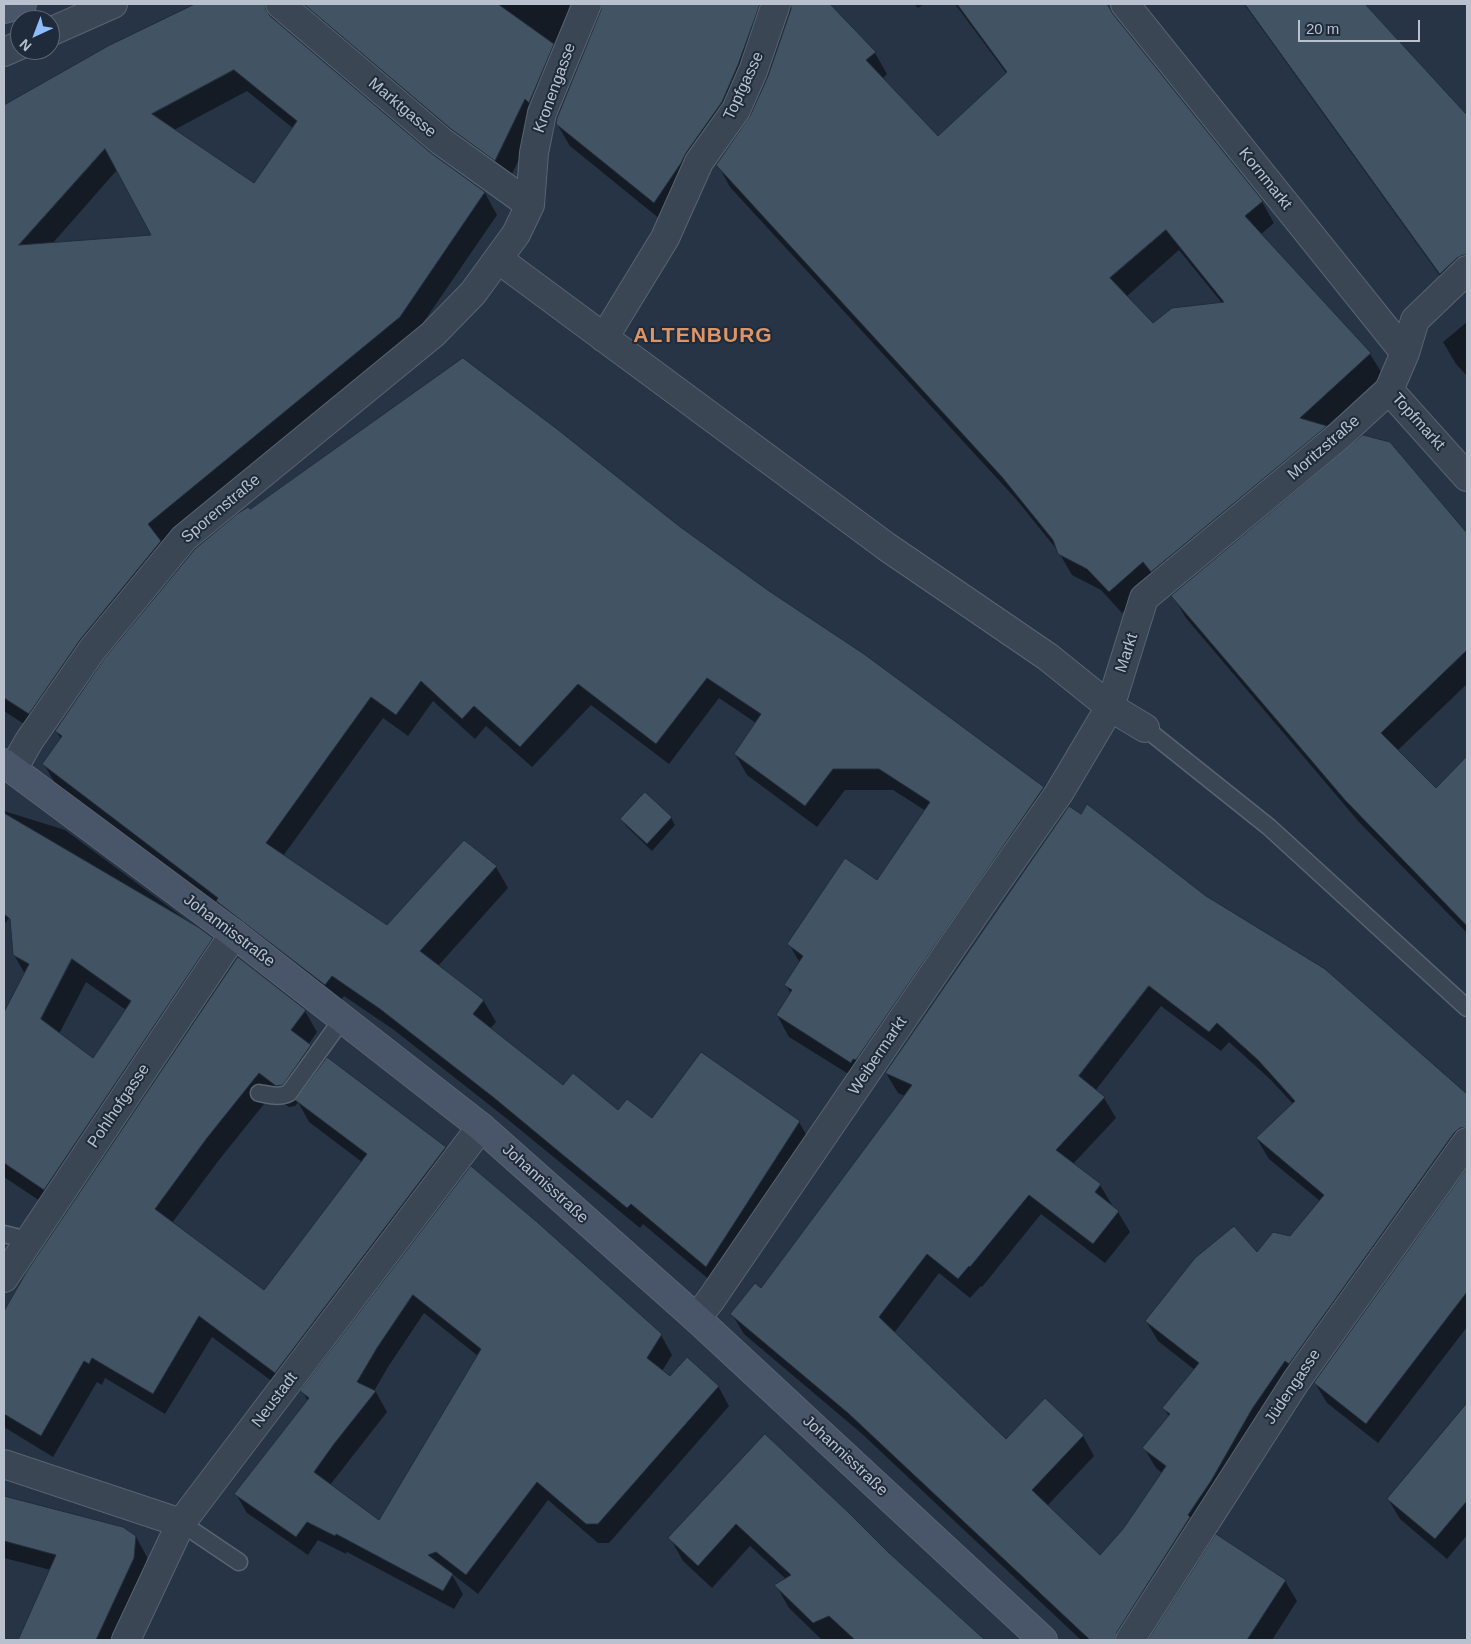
<!DOCTYPE html>
<html>
<head>
<meta charset="utf-8">
<style>
	body { margin:0 }
	#map { position:relative; width:1471px; height:1644px; overflow:hidden; background:#263445; font-family:Arial,sans-serif }
	canvas { display:block }
	.frame { position:absolute; inset:0; border:5px solid #b9c1ce; pointer-events:none }
	.north { position:absolute; left:10px; top:10px; width:50px; height:50px; box-sizing:border-box; background:#1f2b3a; border:1px solid #5d6775; border-radius:50%; rotate:223deg; font-size:14px; font-weight:700; line-height:20px; text-align:center; color:#b9c1ce }
	.north::after { content:''; display:block; margin:auto; width:18px; height:22px; background:#8ebdfd; clip-path:polygon(50% 0,100% 100%,50% 72%,0 100%) }
	.scale { position:absolute; left:1298px; top:20px; width:122px; height:22px; box-sizing:border-box; border:2px solid #b9c1ce; border-top:0; padding-left:6px; font-size:15px; line-height:18px; white-space:nowrap; color:#b9c1ce; -webkit-text-stroke:4px #1f2b3a; paint-order:stroke }
</style>
</head>
<body>
<div id="map">
<canvas width="1471" height="1644"></canvas>
<div class="frame"></div>
<div class="north">N</div>
<div class="scale">20 m</div>
</div>
<script>
const context = document.querySelector('canvas').getContext('2d');
context.lineJoin = 'round';
function fill(path, color) { context.fillStyle = color; context.fill(path, 'evenodd'); }
function stroke(path, color, width, dash) { context.strokeStyle = color; context.lineWidth = width; context.lineCap = dash ? 'butt' : 'round'; context.setLineDash(dash || []); context.stroke(path); }
function write(font, color, halo, rows, align = 'center') {
  context.font = font + ' Arial,sans-serif'; context.lineWidth = 4; context.setLineDash([]); context.textBaseline = 'middle'; context.strokeStyle = halo; context.fillStyle = color; for (const [text, x, y, turn = 0] of rows) {
    context.save(); context.translate(x, y); context.rotate((+turn || 0) * Math.PI / 180); context.textAlign = isNaN(turn) ? turn : align; if (halo) context.strokeText(text, 0, 0); context.fillText(text, 0, 0); context.restore();
  }
}
fill(new Path2D(`
	M197 4H398L407 11 414 4H828L875 53 887 74 882 79 938 138 1007 74 955 4H1105L1115 18 1262 202 1274 223 1260 235 1370 354 1383 375 1326 427 1338 448 1156 583 1122 613 1101 590 1072 575 1058 551 1016 499 730 187 718 165 750 120 768 78 792 11 786 10 666 224 570 146 557 124 602 11 597 10 538 120 508 182 281 15 277 23 430 154 485 193 497 215 412 339 162 545 41 735 4 711V586L16 592 25 577 4 561V106L109 47ZM247 91 294 129 254 184 174 130ZM117 170 153 236 52 244ZM1179 250 1222 303 1153 325 1126 297Z
	M914 4H924L918 8Z
	M1244 4H1366L1364 5 1467 116V286L1456 298Z
	M1467 322V376L1456 364 1443 342Z
	M1389 443 1467 534V684L1397 751 1436 790 1467 758V933L1359 822 1186 618 1173 596Z
	M249 511 679 527 1043 788 1055 809 863 1083 789 1037 777 1015 791 994 786 985 800 963 789 944 878 882 926 811 893 790H845L817 827 747 775 735 754 756 723 719 698 669 764 591 705 532 767 486 726 475 739 433 701 408 736 383 718 283 856 387 927 496 867 508 888 438 966 483 1000 496 1022 490 1029 563 1087 618 1112 652 1120 799 1122 811 1143 718 1287 643 1224 640 1228 506 1118 394 1030 344 996 337 1005 56 785 44 764 61 739 56 731Z
	M4 811 65 830 212 939 226 962 58 1213 4 1177V1015L25 974 14 955 11 915 4 925ZM86 982 126 1010 93 1060 59 1034Z
	M671 818 675 825 652 851 626 826 622 819Z
	M1206 897 1324 970 1467 1095V1152L1136 1640H1081L861 1433 744 1334 732 1314 762 1289 905 1096 898 1093 886 1073ZM1161 1006 1221 1051 1229 1042 1271 1080 1293 1104 1257 1139 1269 1159 1320 1201 1290 1237 1258 1254 1146 1321 1158 1341 1195 1370 1164 1408 1169 1417 1144 1448 1156 1468 1163 1474 1124 1529 1101 1557 1047 1506 1094 1456 1083 1436 1006 1441 894 1333 939 1273 970 1298 981 1286 982 1287 1041 1214 1105 1263 1130 1232 1118 1212 1111 1206 1112 1205 1100 1185 1073 1164 1116 1118 1104 1098 1095 1091Z
	M305 1011 317 1032 308 1045 322 1067 445 1148 458 1169 288 1393 212 1337 165 1414 105 1378 102 1385 97 1382 53 1457 4 1427V1313L28 1272ZM272 1094 289 1107 295 1106 298 1102 309 1122 362 1162 264 1292 172 1223 219 1160Z
	M471 1168 661 1335 672 1355 662 1371 670 1377 718 1386 729 1406 609 1543H598L548 1500 478 1594 451 1573 463 1594 454 1609 347 1552 346 1554 318 1540 308 1555 247 1513 236 1494 308 1401 302 1391ZM424 1313 478 1356 379 1521 330 1485 387 1412 376 1392 374 1391 388 1367Z
	M1467 1171V1327L1378 1443 1327 1403 1315 1383Z
	M1467 1404V1535L1447 1559 1400 1519 1388 1499Z
	M765 1436 913 1580 982 1640H822L789 1608 776 1585 786 1579 750 1546 712 1588 683 1561 670 1538Z
	M4 1497 123 1528 136 1537 147 1557 144 1578 116 1640H20L51 1570 4 1558Z
	M1217 1536 1285 1581 1297 1601 1272 1640H1150Z`), '#0007');
const building = new Path2D(`
	M195 4H265L266 10 270 16 431 153 485 192 400 317 148 524 161 541 80 640 29 714 4 698V105L108 46ZM234 70 297 121 254 183 152 114ZM105 149 151 235 19 245Z
	M304 4H498L554 44 529 103 525 99 495 161 451 129Z
	M602 4H760L738 65 722 102 686 153 681 163 654 203 556 124 557 118 601 10Z
	M791 4H830L876 52 866 60 938 136 1007 72 957 4H1107L1113 14 1263 201 1245 216 1371 353 1300 418 1327 426 1151 572 1143 562 1109 592 1087 569 1058 554 1053 540 1002 477 716 165 750 116 768 76 791 9ZM1166 230 1224 302 1172 308 1153 323 1110 278Z
	M1245 4H1365L1467 115V255H1463L1457 258 1440 274Z
	M463 358 557 429 679 526 769 591 864 654 1044 787 856 1060 853 1059 851 1063 776 1015 792 990 784 985 803 956 787 944 845 858 877 880 930 802 879 769H833L805 806 734 754 761 714 707 678 656 744 578 684 520 747 474 706 462 719 421 681 396 715 371 697 266 843 387 925 464 840 497 866 420 951 484 1000 473 1014 563 1085 573 1073 618 1110 627 1099 652 1118 701 1052 800 1121 706 1267 631 1204 627 1208 493 1097 380 1009 332 976 325 985 216 901 218 898 42 764 62 736 55 731 104 659 195 549 237 514 248 507 250 509Z
	M1363 435 1390 442 1467 533V650L1381 733 1436 788 1467 756V926L1345 800 1171 596Z
	M645 792 672 817 647 844 620 819Z
	M1087 804 1206 896 1325 969 1467 1094V1127L1460 1128 1454 1133 1289 1364 1285 1361 1252 1409 1211 1481 1188 1515 1190 1517 1117 1632 1115 1640H1090L848 1413 730 1314 755 1283 761 1288 912 1085 885 1073 1069 806 1081 814ZM1149 986 1209 1032 1217 1023 1258 1060 1295 1101 1256 1138 1324 1195 1290 1236 1273 1232 1257 1252 1234 1226 1195 1258 1145 1321 1199 1363 1162 1408 1170 1414 1142 1448 1166 1466 1123 1529 1100 1555 1032 1490 1084 1435 1045 1398 1006 1439 879 1317 927 1254 958 1279 969 1266 970 1267 1029 1195 1093 1244 1119 1211 1095 1192 1101 1184 1056 1150 1105 1097 1079 1076Z
	M4 813 198 927 213 938 44 1190 4 1163V1012L29 964 13 955 10 919 4 914ZM72 959 131 1001 93 1058 41 1019Z
	M238 957 306 1010 291 1030 311 1045 283 1085 276 1086 259 1073 207 1138 155 1209 264 1290 367 1154 295 1100 327 1057 446 1147 275 1373 199 1316 153 1394 92 1358 89 1364 84 1361 41 1436 4 1414V1311L27 1271Z
	M471 1166 537 1222 662 1334 647 1358 670 1376 687 1357 719 1386 598 1524H586L537 1482 466 1575 436 1552 428 1555 453 1574 443 1591 336 1534 335 1536 307 1522 296 1537 234 1494 309 1398 300 1391ZM413 1295 481 1349 379 1520 314 1472 334 1444 376 1391 357 1382 377 1348Z
	M1467 1168V1292L1366 1424 1314 1383Z
	M1467 1403V1501L1435 1539 1387 1499Z
	M765 1434 848 1512 888 1552 985 1640H855L829 1616 813 1623 774 1585 791 1575 736 1524 698 1566 668 1538Z
	M4 1496 123 1527 136 1536 134 1558 96 1640H18L56 1555 4 1541Z
	M1216 1534 1286 1580 1247 1640H1148Z`);
fill(building, '#425364');
stroke(building, '#212d3c', 1);
const lane = new Path2D(`
	M1145 728 1269 827 1467 1008
	M259 1093C270 1095 279 1098 289 1093L343 1018
	M4 1234 16 1237 25 1245
	M181 1523 239 1562`);
const street = new Path2D(`
	M280 4 441 141 530 205
	M1125 4 1405 353
	M50 32 113 4
	M4 52 20 45
	M498 259 887 547 1048 657 1110 707 1145 728
	M604 338 665 238 699 162 736 110 753 71 776 4
	M1389 390 1467 477
	M13 769 29 741 92 650 184 538 433 334 473 293 516 234 530 205 534 153 542 113 587 4
	M4 1278 234 934
	M696 1318 710 1301 982 903 1059 793 1110 707 1144 598 1340 435 1389 390 1405 353 1415 320 1467 270
	M4 1464 181 1523
	M126 1640 181 1523 481 1127
	M1130 1640 1296 1381 1467 1142`);
const secondary = new Path2D(`
	M4 9 22 4
	M4 763 234 934 481 1127 696 1318 1043 1640`);
stroke(lane, '#596472', 19);
stroke(street, '#596472', 30);
stroke(secondary, '#596472', 30);
stroke(lane, '#3b4654', 16);
stroke(street, '#3b4654', 28);
stroke(secondary, '#495568', 28);
write('16px', '#b9c1ce', '#1f2b3a', [
	["Topfgasse",744,86,-65],
	["Kronengasse",555,88,-70],
	["Marktgasse",402,108,40],
	["Kornmarkt",1265,179,51],
	["Topfmarkt",1418,422,48],
	["Moritzstraße",1324,448,-41],
	["Sporenstraße",221,509,-40],
	["Markt",1127,653,-72],
	["Johannisstraße",229,931,37],
	["Weibermarkt",878,1056,-56],
	["Pohlhofgasse",119,1106,-56],
	["Johannisstraße",545,1184,42],
	["Jüdengasse",1293,1387,-56],
	["Neustadt",275,1400,-53],
	["Johannisstraße",845,1456,43]
]);
context.letterSpacing = '1px';
write('bold 21px', '#dc9566', '#1f2b3a', [
	["ALTENBURG",703,336]
]);
context.letterSpacing = '0px';
</script>
</body>
</html>
